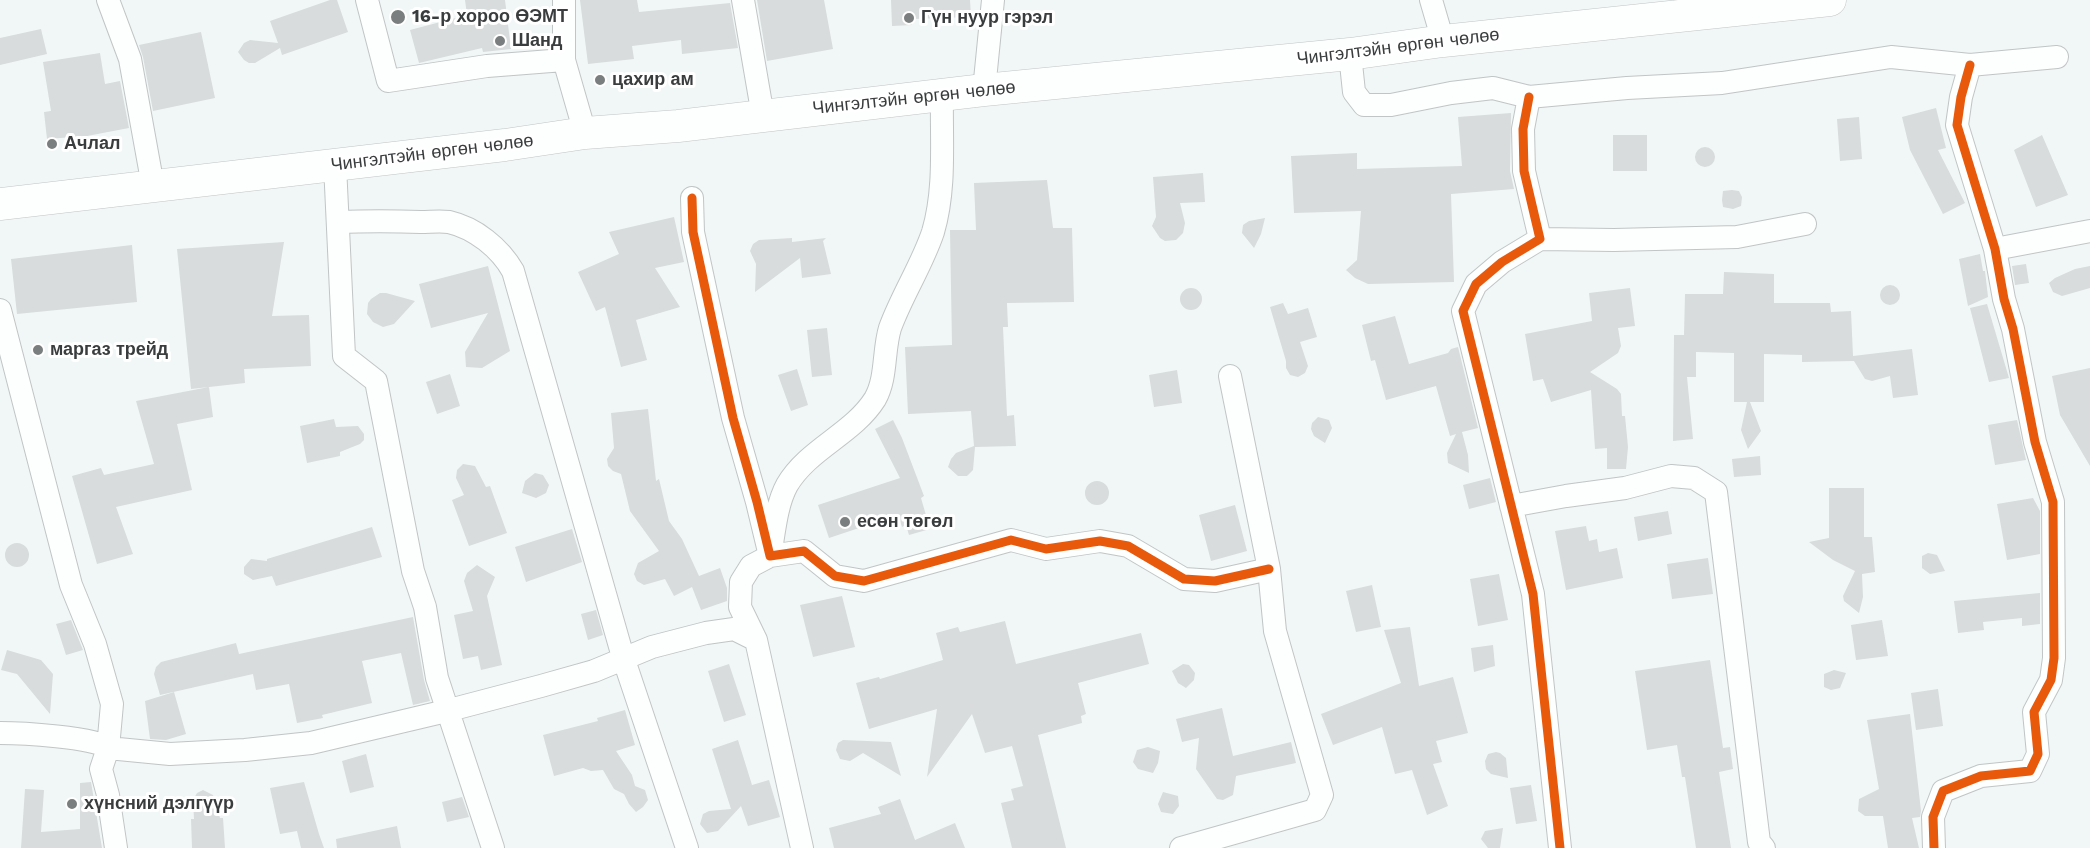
<!DOCTYPE html>
<html>
<head>
<meta charset="utf-8">
<style>
	body { margin:0 }
	canvas { display:block; background:#f1f6f6 }
</style>
</head>
<body>
<canvas width="2090" height="848"></canvas>
<script>
const context = document.querySelector('canvas').getContext('2d');
context.lineJoin = 'round';
function fill(path, color) { context.fillStyle = color; context.fill(path, 'evenodd'); }
function stroke(path, color, width, dash) { context.strokeStyle = color; context.lineWidth = width; context.lineCap = dash ? 'butt' : 'round'; context.setLineDash(dash || []); context.stroke(path); }
function write(font, color, halo, rows, align = 'center') {
  context.font = font + ' "Work Sans",sans-serif'; context.lineWidth = 6; context.setLineDash([]); context.textBaseline = 'middle'; context.strokeStyle = halo; context.fillStyle = color; for (const [text, x, y, turn = 0] of rows) {
    context.save(); context.translate(x, y); context.rotate((+turn || 0) * Math.PI / 180); context.textAlign = isNaN(turn) ? turn : align; if (halo) context.strokeText(text, 0, 0); context.fillText(text, 0, 0); context.restore();
  }
}
fill(new Path2D(`
	M330 0H337L348 32 282 55 280 48 255 63H249L244 60 238 52 244 43 250 40 278 43 270 21Z
	M465 0H505L511 49 483 52 482 48 419 63 410 30 467 15Z
	M580 0H637L639 12 730 3 738 48 682 54 681 40 632 46 634 59 588 64Z
	M757 0H824L833 49 767 61Z
	M891 0H970L971 17 912 19V25L892 26Z
	M41 29 47 54 0 65V38Z
	M201 32 215 98 153 111 143 57 139 45Z
	M100 53 105 84 120 81 129 128 87 136 47 139 44 112 51 111 43 62Z
	M1936 108 1946 148 1938 150 1965 203 1943 214 1910 150 1902 117Z
	M1511 113 1510 171 1514 189 1451 194 1454 282 1368 284 1355 278 1346 270 1357 260 1361 211 1294 213 1291 156 1357 153V169L1462 166 1458 117Z
	M1859 117 1862 159 1840 161 1837 119Z
	M1613 135H1647V171H1613Z
	M2042 135 2068 195 2036 207 2014 150Z
	M1695 157a10 10 0 1 1 20 0a10 10 0 1 1-20 0Z
	M1203 173 1205 202 1180 203 1185 223 1183 233 1176 240 1165 241 1160 238 1152 226 1156 217 1153 177Z
	M1047 180 1053 228H1072L1074 302 1007 303 1008 327H1003L1007 416 1014 415 1016 446 975 447 973 470 967 476H958L948 467 951 459 956 453 974 446 971 411 908 414 905 347 952 345 950 230H976L974 183Z
	M1732 190 1739 191 1742 197 1741 206 1733 209 1723 207 1722 200 1723 191Z
	M674 217 684 262 655 268 680 307 636 320 647 360 621 367 605 307 596 311 578 272 619 254 609 232Z
	M1265 218 1261 234 1254 248 1242 233 1243 225 1249 221Z
	M792 238V242L826 238 823 241 831 274 802 278 800 258 755 292 756 264 750 251 753 244 759 240Z
	M284 242 272 316 309 315 311 366 244 369 245 383 191 389 177 249Z
	M132 245 137 302 17 314 11 259Z
	M1980 254 1983 271H1985L1988 297 1968 306 1959 259Z
	M2026 264 2029 283 2015 285 2012 266Z
	M488 266 510 351 482 368 466 367 465 352 488 313 431 328 419 284Z
	M2090 266V288L2062 296 2053 292 2049 283 2055 278 2075 269Z
	M1724 272 1774 274V303H1830L1831 312 1851 311 1853 356 1912 349 1918 395 1893 398 1890 376 1872 381 1865 379 1854 361 1802 362V355L1764 354V402H1750L1761 431 1748 449 1741 430 1747 402H1734V353L1696 352V377H1687L1693 439 1673 441 1674 335H1684L1685 294H1723Z
	M1880 295a10 10 0 1 1 20 0a10 10 0 1 1-20 0Z
	M1630 288 1635 326 1618 328 1621 346 1618 353 1590 372 1617 389 1621 394 1622 416H1625L1628 447 1626 469H1607V448L1595 449 1591 390 1551 402 1543 379 1533 381 1525 334 1592 321 1589 293Z
	M1180 299a11 11 0 1 1 22 0a11 11 0 1 1-22 0Z
	M380 293H386L415 301 394 324 383 327 373 322 367 314 368 303 371 299Z
	M1283 303 1288 314 1308 308 1317 337 1300 342 1308 366 1305 373 1298 377 1290 375 1286 368V361L1270 307Z
	M1987 304 2009 378 1989 382 1970 308Z
	M1395 316 1409 364 1448 353 1451 349 1458 347 1478 428 1462 432 1468 455 1469 473 1448 463 1447 453 1456 434 1450 436 1436 386 1386 400 1375 360 1371 361 1362 325Z
	M827 328 832 375 812 377 807 330Z
	M2090 368V466L2060 415 2052 376Z
	M797 369 808 405 791 411 778 375Z
	M1177 370 1182 403 1154 407 1149 375Z
	M450 374 460 406 437 414 426 382Z
	M209 387 213 417 177 424 192 490 116 507 133 554 97 564 72 476 101 468 104 475 154 464 136 401Z
	M648 409 656 481 659 479 669 521 682 539 699 576 720 568 727 588V601L701 610 692 587 674 596 665 579 644 585 637 581 634 574 638 563 659 551 630 511 621 474 613 471 608 466 607 459 614 448 611 413Z
	M1318 417 1329 420 1332 428 1325 443 1314 436 1311 429 1312 423Z
	M334 419 336 427 358 426 364 434V440L360 444 340 452V456L307 463 300 426Z
	M893 420 902 438 924 496 921 498 930 529 909 535 906 525 902 527 898 515 829 538 818 505 900 478 875 429Z
	M2017 420 2026 460 1995 465 1988 425Z
	M1760 456 1761 475 1734 477 1732 459Z
	M463 464 475 466 486 487 490 486 507 533 469 546 452 500 464 495 456 478 457 470Z
	M535 473 543 475 549 485 546 493 536 498 522 493 525 481Z
	M1490 478 1496 502 1469 509 1463 485Z
	M1085 493a12 12 0 1 1 24 0a12 12 0 1 1-24 0Z
	M1829 488H1864V537H1872L1875 572 1862 574 1863 597 1859 613 1844 601 1843 596 1855 571 1833 560 1809 542 1829 538Z
	M2033 498 2040 511V554L2007 560 1997 504Z
	M1235 505 1247 551 1211 561 1199 515Z
	M1668 511 1672 534 1638 541 1634 517Z
	M1586 526 1589 541 1597 539 1599 552 1617 548 1623 578 1566 590 1555 531Z
	M372 527 382 557 276 586 272 576 253 580 244 574V567L251 559 267 561V559Z
	M572 529 582 562 526 582 515 547Z
	M5 555a12 12 0 1 1 24 0a12 12 0 1 1-24 0Z
	M1928 553 1937 555 1945 571 1930 574 1922 568V556Z
	M1708 558 1713 594 1672 599 1667 564Z
	M477 565 495 577 487 596 502 665 481 670 478 656 463 659 454 615 473 611 464 581 467 573Z
	M1499 574 1508 620 1478 626 1470 579Z
	M1372 585 1381 627 1356 632 1346 591Z
	M2040 593V624L2022 626V618L1983 622 1984 630 1958 633 1954 601Z
	M842 596 855 647 813 657 800 605Z
	M596 610 603 635 588 640 581 614Z
	M413 617 424 680 430 701 413 705 401 653 362 661 372 703 322 715 323 718 297 723 289 684 256 690 253 674 160 695 154 674 156 667 161 662 236 643 239 654Z
	M71 620 83 650 66 655 56 624Z
	M1882 620 1888 656 1856 660 1851 625Z
	M1005 621 1016 664 1141 633 1149 664 1078 683 1086 714 1081 716 1082 723 1038 735 1066 848H1012L1001 803 1014 800 1011 789 1023 786 1012 746 985 753 972 714 927 777 937 709 869 729 856 683 879 677 880 679 943 660 936 633 958 627 960 632Z
	M1410 627 1419 686 1453 677 1468 733 1436 741 1442 762 1433 764 1448 806 1427 815 1412 770 1395 774 1382 727 1333 745 1321 714 1401 683 1384 630Z
	M1493 645 1495 666 1474 672 1471 648Z
	M7 650 41 660 53 674 50 714 17 674 1 670Z
	M1710 660 1723 748 1730 747 1733 769 1719 772 1731 848H1696L1685 777H1682L1677 745 1647 750 1635 671Z
	M729 664 746 715 724 722 708 671Z
	M1183 664 1189 665 1195 673 1194 680 1186 688 1178 683 1172 671Z
	M1834 670 1846 673 1840 688 1831 690 1824 687V674Z
	M1938 689 1943 726 1916 730 1911 693Z
	M174 692 186 734 166 740 150 739 145 701Z
	M1222 708 1233 756 1291 742 1296 763 1236 776 1233 795 1223 800 1217 799 1196 769 1199 738 1182 742 1176 719Z
	M625 710 635 745 616 751 632 775 635 786 645 790 648 800 643 807 636 812 629 804 624 794 614 789 603 770 591 771 583 768 554 776 543 735 598 721 597 718Z
	M1910 714 1921 811 1920 817 1912 818 1919 848H1888L1883 816H1865L1858 811 1859 799 1879 789 1867 720Z
	M738 740 752 785 769 780 780 817 748 826 741 806 718 831 707 833 700 824 703 814 709 811 731 809 712 749Z
	M843 740 891 742 901 776 863 753 850 761 840 759 836 750 838 743Z
	M1148 747 1160 751 1158 763 1153 773 1138 769 1133 762 1137 750Z
	M1496 752 1500 753 1506 758 1508 778 1491 774 1486 769 1485 761 1488 754Z
	M366 754 374 787 350 793 342 761Z
	M91 782 102 848H21L25 789 44 790 41 832 80 829V783Z
	M304 782 319 834 324 848H301L297 831 280 834 270 788Z
	M1531 785 1537 821 1516 824 1510 788Z
	M203 790 213 795 220 818H223L225 848H192L191 819H194L193 800 197 793Z
	M1163 792 1178 796 1179 806 1173 814 1161 812 1158 804Z
	M462 797 469 817 447 822 442 802Z
	M900 799 915 840 955 823 965 848H834L829 828 881 814 878 807Z
	M397 826 401 848H337L336 839Z
	M1503 828 1500 848H1488L1481 839 1485 831Z`), '#d8dcdc');
const minor = new Path2D(`
	M108 0 130 59 153 186
	M367 0 388 81 487 66 564 60 585 133
	M743 0 763 116
	M1431 0 1443 41
	M1350 54 1354 92 1364 105H1391L1451 93 1493 88 1529 97 1627 88 1722 83 1891 57 1970 65 2057 57
	M564 60V0
	M984 90 993 0
	M1529 97 1523 129 1524 171 1540 239 1502 262 1476 284 1463 311 1533 594 1560 848
	M335 165 344 356 376 381 413 571 425 607 437 678 493 848
	M692 198 693 232 733 418 757 502 770 556 804 551 835 576 864 581 1011 540 1046 549 1100 541 1128 546 1184 579 1215 581 1269 569
	M338 222C366 221 393 221 421 222 430 222 440 221 449 222 475 228 500 248 513 271L623 657 687 848
	M1540 239 1614 240 1737 237 1805 224
	M1995 249 2090 231
	M0 310 71 585 95 644 112 704 108 748 101 769 108 795 116 848
	M1511 506 1566 496 1625 488 1671 476 1694 478 1716 492 1759 842 1764 848
	M0 733C19 733 96 737 108 748L170 754 245 750 311 743 442 712 541 686 594 671 652 647 706 633 734 629 756 640
	M802 848 756 640 740 607 741 582 751 566 770 556C774 534 776 505 787 485 808 449 853 434 875 399 887 378 883 351 890 328 902 295 922 265 933 232 946 188 941 140 942 95
	M1181 848 1315 810 1322 795 1275 631 1269 569 1230 376
	M1934 848 1933 817 1943 791 1981 776 2030 771 2038 754 2034 712 2051 680 2054 658 2053 502 2035 442 2013 329 2004 299 1995 249 1957 125 1961 97 1970 65`);
const secondary = new Path2D(`
	M0 204 505 145 585 133 678 126 984 90 1350 54 1443 41 1830 0`);
stroke(minor, '#c1c5c5', 24);
stroke(secondary, '#c1c5c5', 33);
stroke(minor, '#fdfefe', 22);
stroke(secondary, '#fdfefe', 32);
stroke(new Path2D(`
	M1529 97 1523 129 1524 171 1540 239 1502 262 1476 284 1463 311 1533 594 1560 848
	M692 198 693 232 733 418 757 502 770 556 804 551 835 576 864 581 1011 540 1046 549 1100 541 1128 546 1184 579 1215 581 1269 569
	M1934 848 1933 817 1943 791 1981 776 2030 771 2038 754 2034 712 2051 680 2054 658 2053 502 2035 442 2013 329 2004 299 1995 249 1957 125 1961 97 1970 65`), '#e8590c', 9);
for (const [x, y, r, color] of [
	[398,17,8,"#7a7e7e"],
	[909,18,6,"#7a7e7e"],
	[500,41,6,"#7a7e7e"],
	[600,80,6,"#7a7e7e"],
	[52,144,6,"#7a7e7e"],
	[38,350,6,"#7a7e7e"],
	[845,522,6,"#7a7e7e"],
	[72,804,6,"#7a7e7e"]
]) { const dot = new Path2D(); dot.arc(x, y, r, 0, 2 * Math.PI); context.fillStyle = color; context.fill(dot); stroke(dot, '#fff', 2); }
write('bold 18px', '#3a3d3e', '#fff', [
	["16-р хороо ӨЭМТ",412,17],
	["Гүн нуур гэрэл",921,18],
	["Шанд",512,41],
	["цахир ам",612,80],
	["Ачлал",64,144],
	["маргаз трейд",50,350],
	["есөн төгөл",857,522],
	["хүнсний дэлгүүр",84,804]
], 'left');
write('18px', '#3a3d3e', '#fff', [
	["Чингэлтэйн өргөн чөлөө",1398,47,-7],
	["Чингэлтэйн өргөн чөлөө",914,98,-6],
	["Чингэлтэйн өргөн чөлөө",432,153,-7]
]);
</script>
</body>
</html>
